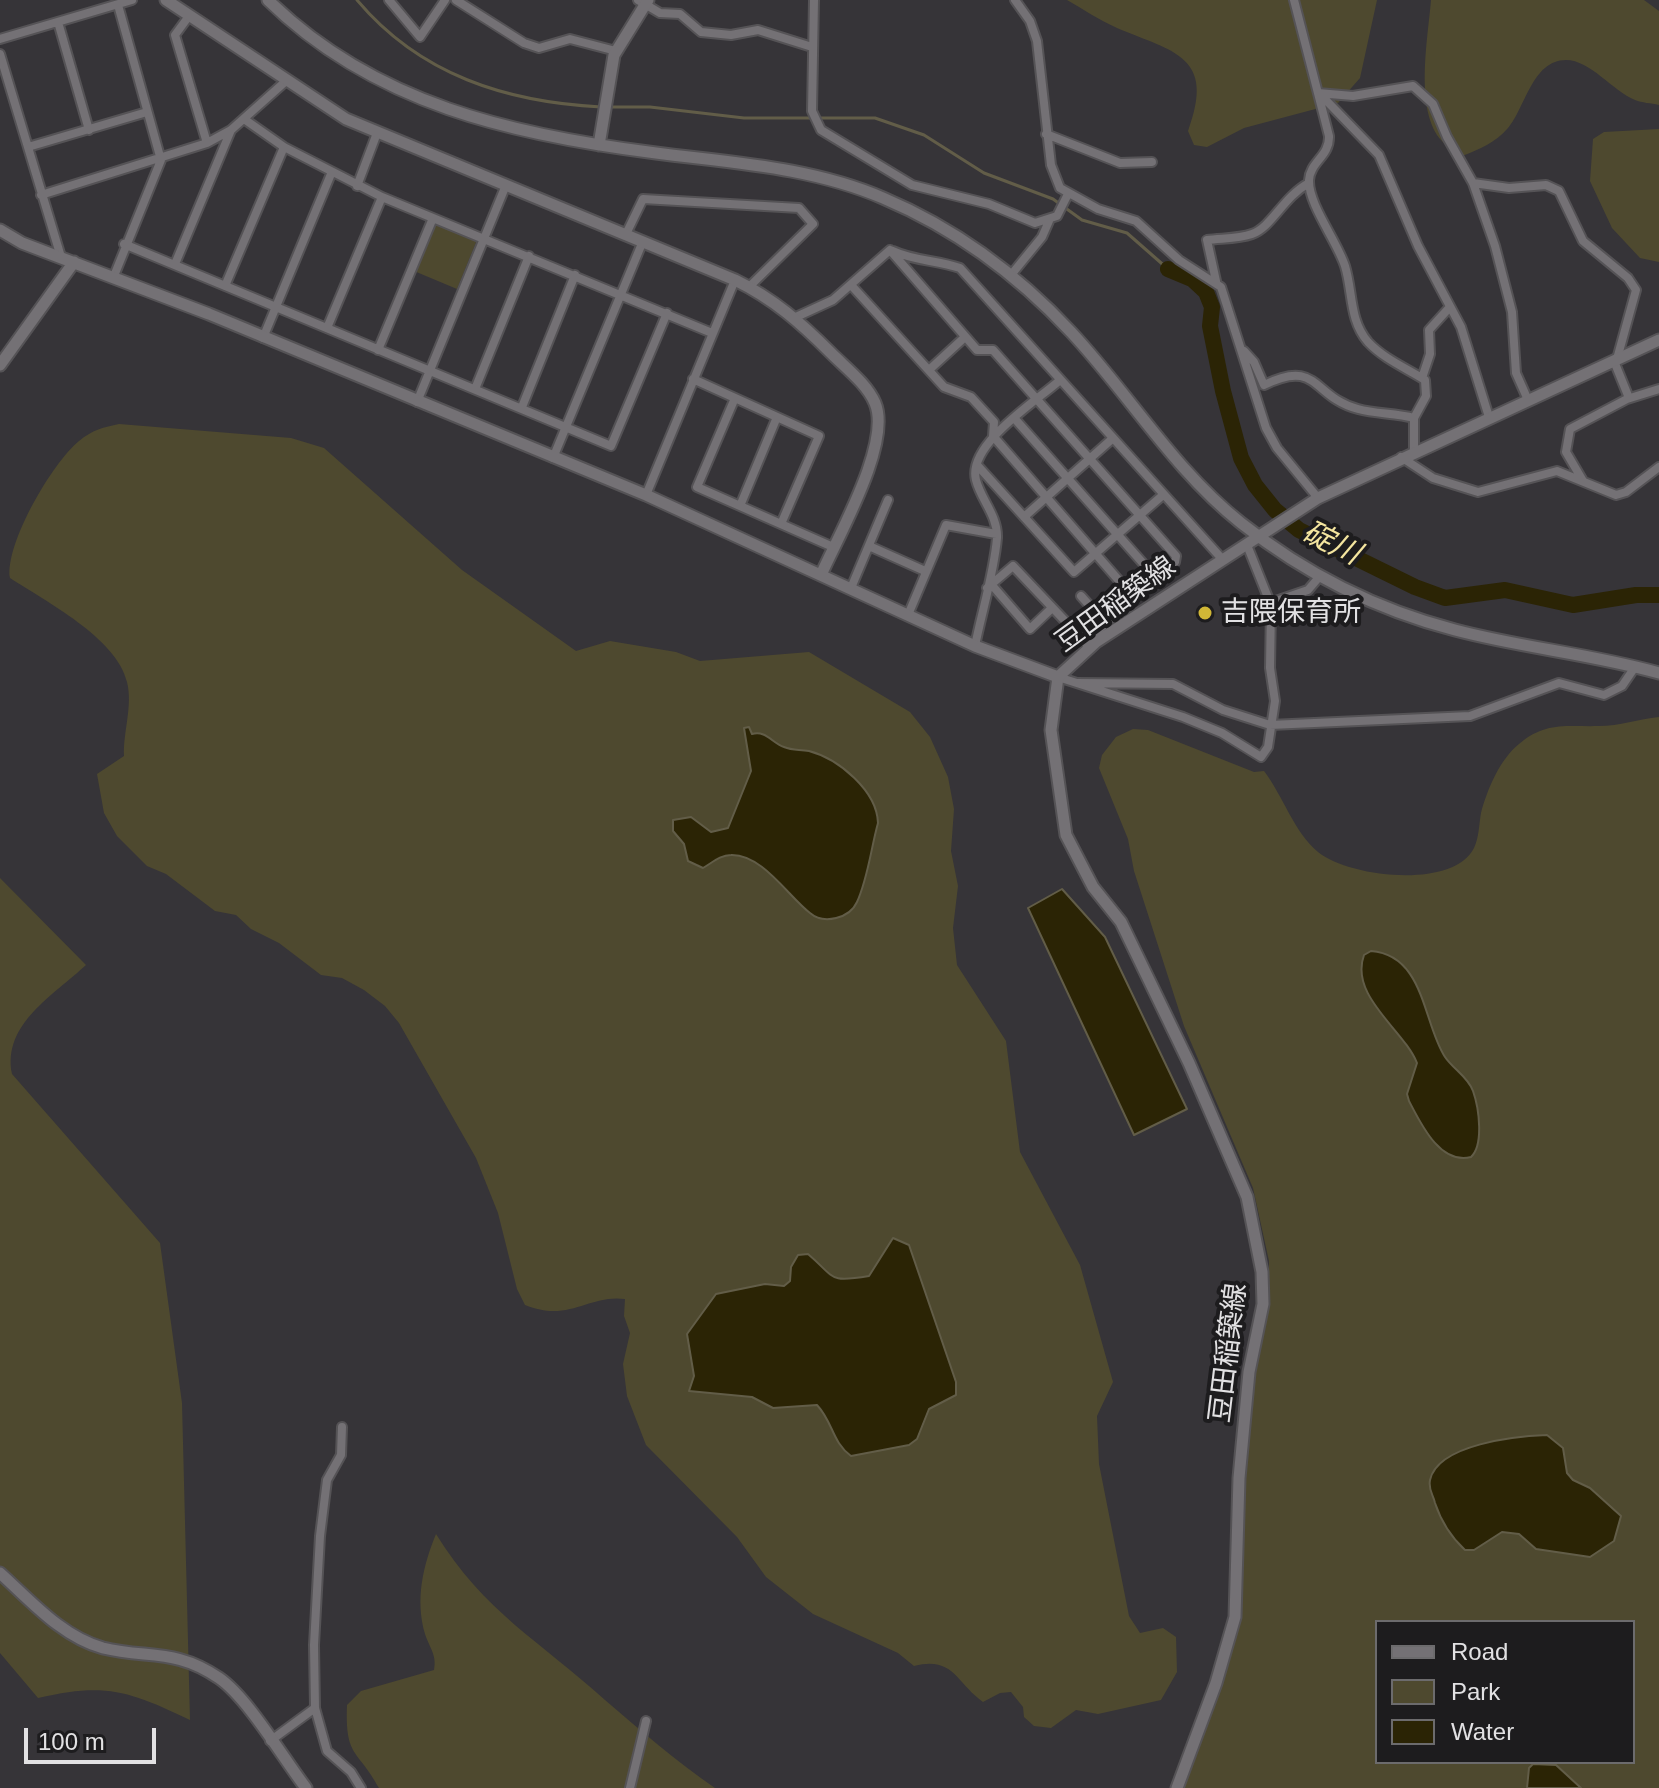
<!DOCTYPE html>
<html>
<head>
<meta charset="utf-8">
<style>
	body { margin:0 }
	#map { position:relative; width:1659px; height:1788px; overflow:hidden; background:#363438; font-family:Helvetica,sans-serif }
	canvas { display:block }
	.legend { position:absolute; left:1375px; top:1620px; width:260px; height:144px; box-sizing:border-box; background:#1d1c1e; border:2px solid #6c6b6d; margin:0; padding:10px 14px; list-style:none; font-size:24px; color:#e2e1e3 }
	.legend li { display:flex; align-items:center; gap:16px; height:40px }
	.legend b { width:40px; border:2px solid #6c6b6d }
	.scale { position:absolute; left:24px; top:1728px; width:132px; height:36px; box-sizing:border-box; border:4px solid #e2e1e3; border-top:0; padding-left:10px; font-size:24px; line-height:28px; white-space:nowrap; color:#e2e1e3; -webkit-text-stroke:6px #1d1c1e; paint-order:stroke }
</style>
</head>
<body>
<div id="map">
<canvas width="1659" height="1788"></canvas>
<ul class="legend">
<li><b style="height:10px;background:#747175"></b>Road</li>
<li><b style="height:22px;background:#4e492f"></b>Park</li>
<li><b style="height:22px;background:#2b2405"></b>Water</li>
</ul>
<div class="scale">100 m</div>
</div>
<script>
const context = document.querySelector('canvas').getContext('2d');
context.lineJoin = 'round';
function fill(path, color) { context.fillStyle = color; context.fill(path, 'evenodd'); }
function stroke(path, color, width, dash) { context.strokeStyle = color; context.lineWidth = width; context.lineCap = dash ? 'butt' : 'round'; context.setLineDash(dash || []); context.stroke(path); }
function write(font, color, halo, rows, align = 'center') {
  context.font = font + ' Helvetica,"Noto Sans JP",sans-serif'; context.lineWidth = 8; context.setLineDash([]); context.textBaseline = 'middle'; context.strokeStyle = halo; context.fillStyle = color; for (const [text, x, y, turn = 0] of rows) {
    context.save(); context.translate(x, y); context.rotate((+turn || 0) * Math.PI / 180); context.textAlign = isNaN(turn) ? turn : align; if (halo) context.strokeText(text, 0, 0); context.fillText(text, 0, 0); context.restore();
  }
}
fill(new Path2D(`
	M1067 0H1377L1360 78 1338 103 1244 128 1207 147 1194 145 1188 131C1216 56 1174 52 1117 28 1099 20 1083 9 1067 0Z
	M1431 0H1644L1659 11V105C1651 103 1642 103 1635 100 1613 91 1590 60 1566 60 1532 60 1525 109 1508 128 1495 143 1480 149 1462 156 1455 152 1447 147 1442 141 1414 111 1428 38 1431 0Z
	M1659 129V262L1640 258 1612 228 1590 181 1593 139 1604 132Z
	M434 223 477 240 457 289 414 271Z
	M119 424 291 438 324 448 462 570 576 651 610 641 676 652 700 661 809 652 910 712 930 737 948 777 954 809 951 851 958 886 953 928 957 965 1006 1041 1020 1152 1080 1265 1113 1382 1097 1416 1099 1464 1129 1616 1140 1633 1163 1628 1176 1637 1177 1672 1161 1700 1098 1714 1076 1710 1051 1728 1034 1726 1024 1717 1023 1707 1011 1692 1000 1693 983 1702C956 1683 954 1656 914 1666L898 1653 813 1614 766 1577 737 1537 646 1445 627 1396 623 1364 630 1333 624 1316 625 1299C589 1294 569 1323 525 1305L517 1289 498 1213 476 1158 399 1023 385 1006 364 990 342 978 321 975 279 943 251 929 236 915 215 911 166 874 147 866 117 836 104 813 97 774 124 756C123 732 133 706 127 682 117 638 45 601 10 578 5 544 52 463 79 441 92 430 104 427 119 424Z
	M1659 717V1788H1179L1238 1618 1243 1558 1242 1473 1252 1368 1269 1289V1261L1253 1188 1184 1026 1134 871 1128 839 1099 768 1102 755 1116 737 1133 729 1148 730 1254 772 1264 771C1283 796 1294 832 1318 852 1348 877 1453 890 1474 848 1479 838 1479 824 1481 813 1487 790 1500 759 1519 744 1546 721 1567 727 1599 726 1619 726 1639 719 1659 717ZM1377 1622H1633V1762H1377Z
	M0 878 86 965C54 995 2 1024 12 1074L160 1243 182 1403 190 1720C130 1691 105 1682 38 1698L0 1653Z
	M436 1534C484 1612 540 1641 605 1700 641 1731 676 1761 715 1788H379C357 1748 345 1758 347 1705L361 1691 434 1670C437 1655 430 1649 425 1634 415 1599 423 1566 436 1534Z`), '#4e492f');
const water = new Path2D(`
	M749 727 752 734C766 730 772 743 784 747 793 751 800 749 809 751 839 759 877 791 878 823 871 848 868 878 857 902 850 918 824 925 810 913 788 896 762 854 731 855 720 855 712 863 703 868L688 861 684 844 673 831V820L691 817 711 832 728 828 751 771 744 728Z
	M1062 889 1105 937 1187 1109 1134 1135 1028 908Z
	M1371 951C1425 955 1423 1024 1445 1057 1453 1069 1468 1077 1473 1091 1479 1108 1484 1145 1471 1157 1440 1165 1421 1124 1409 1101L1407 1094 1417 1063C1404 1030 1349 996 1364 955Z
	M893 1238 909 1245 956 1382V1395L929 1409 917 1439 909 1445 851 1456C832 1442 833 1422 817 1405L773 1408 752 1397 689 1391 694 1376 687 1334 716 1294 765 1284 784 1286 790 1281 791 1267 798 1255 808 1254C836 1278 828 1283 869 1276Z
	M1547 1435 1563 1448 1567 1473 1573 1480 1590 1488 1621 1516 1614 1541 1590 1557 1536 1549 1519 1534 1502 1532 1474 1550H1465C1451 1537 1441 1521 1435 1503 1433 1494 1428 1490 1430 1480 1438 1444 1517 1436 1547 1435Z
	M1533 1764 1556 1765 1581 1788H1527L1529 1768Z`);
fill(water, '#2b2405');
stroke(water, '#625d48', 2);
stroke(new Path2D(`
	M357 0C420 75 506 102 601 107
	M609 107H650L744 118H875L924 135 984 173 1053 199 1082 220 1127 233 1168 269`), '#625d48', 3);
stroke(new Path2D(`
	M1168 269 1192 279 1206 292 1212 307 1210 326 1223 391 1241 458 1255 485 1275 510 1299 530 1415 587 1445 598 1505 590 1573 605 1636 595H1659`), '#2b2405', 16);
const street = new Path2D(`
	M389 0 420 37 445 0
	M456 0 524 43 539 48 570 39 616 51
	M638 0 660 13 680 14 701 32 731 35 758 30 812 47
	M814 0 812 111 821 130 912 185 989 204 1035 223 1057 216 1068 194
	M1015 0 1030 21 1037 41 1051 165 1060 188 1098 209 1136 221 1179 260 1221 287 1266 428 1277 448 1318 498
	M1294 0 1329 136C1330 156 1310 162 1309 180 1308 204 1337 241 1345 266 1353 292 1349 320 1368 342 1384 359 1406 368 1425 380L1426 396 1414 418V451
	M189 16 175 35 207 143
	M58 22 89 130
	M0 39 132 0
	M0 54 61 257
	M1318 93 1353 96 1413 86 1433 104 1447 137 1473 183 1495 246 1512 312 1516 373 1528 400
	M1319 93 1379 155 1418 246 1461 327 1489 417
	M244 119 284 147 382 197 712 333
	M1046 134 1120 163 1152 162
	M28 147 147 112
	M1473 183 1509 188 1546 185 1559 191 1583 241 1628 278 1636 290 1617 359
	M357 186 377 133
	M41 195 207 143 231 130 286 81
	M626 234 643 199 799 208 813 224 749 287
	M124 244 611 446 667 313
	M890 250 977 350H993L1176 556 1175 562 1085 642 1088 648
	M893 251C914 261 937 260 960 268L1223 560
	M175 264 231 130
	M1011 275 1042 237 1049 221
	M114 276 161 160 118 5
	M1216 281 1207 240C1221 238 1238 239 1252 234 1272 227 1283 197 1309 183
	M851 285 944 387 971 397 994 422 993 436 1135 599
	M225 286 284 147
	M796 317 833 300 890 250
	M327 328 382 197
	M263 338 331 174
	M378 350 433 218
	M1244 351 1254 362 1264 385C1319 358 1312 397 1358 409 1376 414 1395 413 1414 418
	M1614 361 1629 398
	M929 370 965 337
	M1422 378 1430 354 1429 330 1449 308
	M693 379 735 398
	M475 389 529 256
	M417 402 506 185
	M522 407 575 275
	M1015 419 1157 579
	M1401 457 1433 478 1478 492 1557 471 1616 495 1626 492 1659 467
	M553 458 643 241
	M977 465 1074 572 1163 495
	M1583 481 1566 452 1570 429 1627 399 1659 389
	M646 495 735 280
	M740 506 777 417
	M1024 517 1112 439
	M781 524 819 436 735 398 697 487 833 547
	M869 546 925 571
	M991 584 1030 629 1052 608
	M851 588 888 500
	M987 588 1013 566 1085 642
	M1081 596 1106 624
	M1270 603 1308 590 1320 576
	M908 615 946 525 996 534
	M975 646C982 611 994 573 997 538 998 516 981 500 976 480 967 445 1035 402 1059 381
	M1058 677 1183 717 1222 733 1261 757 1268 747 1275 701 1270 668 1271 605 1247 545
	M1078 683 1173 684 1223 710 1270 725 1470 716 1559 683 1604 695 1622 686 1635 667
	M342 1427 341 1455 327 1480 320 1536 314 1645 315 1708 327 1751 351 1772 361 1788
	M270 1741 315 1708
	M630 1788 646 1721`);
const secondary = new Path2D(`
	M166 0 346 119 735 280C774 299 801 323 831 353 846 368 867 384 875 403 892 443 838 536 821 575
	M268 0C374 104 513 135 656 153 733 163 811 167 883 198 954 228 1018 275 1071 332 1129 394 1174 470 1241 523 1304 573 1378 610 1455 630 1523 648 1592 654 1659 673
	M599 145 614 55 648 0
	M0 230 22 243 209 314 646 495 975 646 1058 677
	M0 365 74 262
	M0 1573C30 1600 62 1637 103 1648 148 1659 175 1648 219 1678 248 1698 283 1758 306 1788
	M1177 1788 1216 1683 1235 1617 1239 1478 1249 1372 1263 1304 1262 1272 1247 1197 1189 1063 1121 922 1093 887 1066 835 1051 730 1058 677 1096 642 1318 498 1659 340`);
stroke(street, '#555356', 12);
stroke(secondary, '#555356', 15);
stroke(street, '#747175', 8);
stroke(secondary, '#747175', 11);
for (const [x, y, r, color] of [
	[1205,613,8,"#d1b736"]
]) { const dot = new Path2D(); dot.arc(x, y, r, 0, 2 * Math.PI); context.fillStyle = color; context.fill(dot); stroke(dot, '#1d1c1e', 3); }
write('28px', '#e2e1e3', '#1d1c1e', [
	["豆田稲築線",1116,605,-36],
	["豆田稲築線",1229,1353,-83]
]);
write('28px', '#e2e1e3', '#1d1c1e', [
	["吉隈保育所",1221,613]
], 'left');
write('italic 30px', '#f4e59f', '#1d1c1e', [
	["碇川",1331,544,26]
]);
</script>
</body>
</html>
